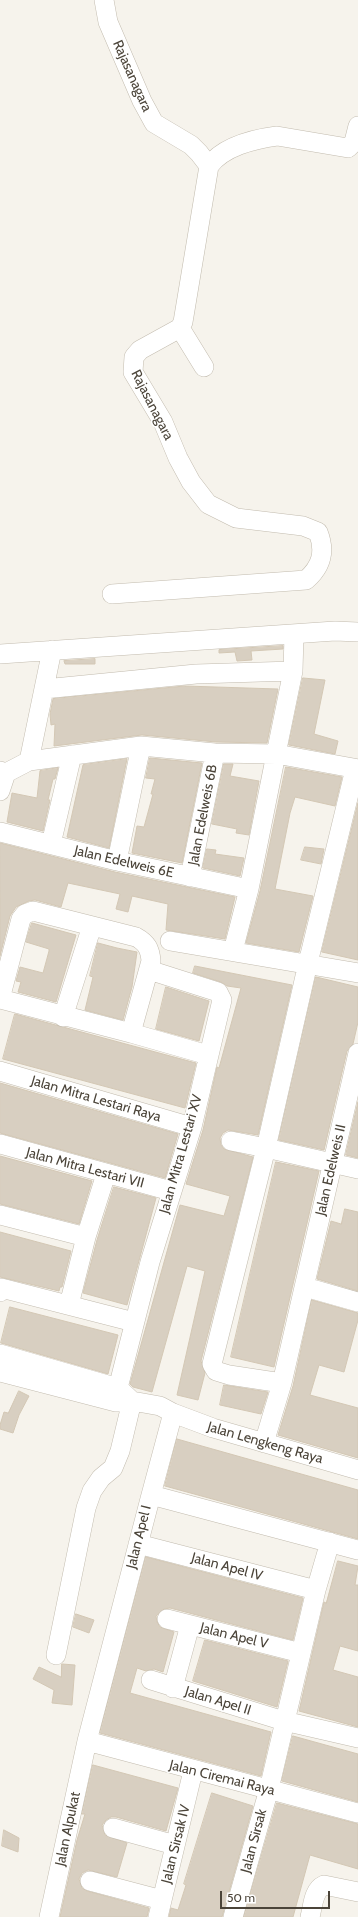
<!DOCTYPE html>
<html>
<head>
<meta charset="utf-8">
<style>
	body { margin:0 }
	#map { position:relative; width:358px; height:1917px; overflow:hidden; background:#f6f3ec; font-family:Cabin,sans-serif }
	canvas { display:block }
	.scale { position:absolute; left:220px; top:1891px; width:110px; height:18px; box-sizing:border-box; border:2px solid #4b4439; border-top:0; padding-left:5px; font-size:12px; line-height:14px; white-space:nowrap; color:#4b4439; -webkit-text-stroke:3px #fff; paint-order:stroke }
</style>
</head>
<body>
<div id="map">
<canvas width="358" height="1917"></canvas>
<div class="scale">50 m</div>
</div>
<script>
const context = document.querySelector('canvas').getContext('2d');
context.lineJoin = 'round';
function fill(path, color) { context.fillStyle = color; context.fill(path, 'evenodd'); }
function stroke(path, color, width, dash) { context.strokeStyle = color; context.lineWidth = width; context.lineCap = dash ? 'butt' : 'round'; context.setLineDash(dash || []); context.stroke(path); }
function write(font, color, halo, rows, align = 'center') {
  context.font = font + ' Cabin,sans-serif'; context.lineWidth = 3; context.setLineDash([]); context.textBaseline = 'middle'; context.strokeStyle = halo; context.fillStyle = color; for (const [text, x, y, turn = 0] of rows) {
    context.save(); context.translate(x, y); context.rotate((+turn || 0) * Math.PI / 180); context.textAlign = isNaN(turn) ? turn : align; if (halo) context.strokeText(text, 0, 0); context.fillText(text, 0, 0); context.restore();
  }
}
const building = new Path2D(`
	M283 646V649L251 651 252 660 237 661 235 652 219 653V650Z
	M95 659V664H65L64 661Z
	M303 678 325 680 314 734 338 741 335 754 289 745Z
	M185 686 278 689 267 743 216 742 142 735 54 746 55 724 51 725 50 714 53 699Z
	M150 758 202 763 182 863 132 853 137 826 144 827 153 794H151L155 779 146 778Z
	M127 759 109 848 67 837 83 765Z
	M224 764H233L230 776 259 781 249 835 236 833 237 829 212 824Z
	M286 767 342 777 335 806 295 797 290 813 275 889 313 896 299 952 246 943 260 891Z
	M58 768 55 779H53L48 800H50L43 831 7 822 12 793 37 798 40 771Z
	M358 803V960L322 952Z
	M0 843 115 872 235 897 225 939 166 930 168 904 132 896 128 912 116 909 120 894 68 883 61 907 35 900 29 901 16 907 10 916 0 956Z
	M305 847 324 849 321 864 301 860Z
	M207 849 216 850 215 854 244 858 240 876 203 868Z
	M32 923 76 935 56 1002 18 992 21 982 16 981 20 967 43 973 49 951V949L26 942Z
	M98 943 117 948 137 952 132 987 123 1020 85 1010 93 977 90 976Z
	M195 966 292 985 258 1135 228 1130 223 1133 220 1138 221 1145 224 1149 253 1157 201 1361 205 1373 198 1400 177 1395 205 1271 187 1266 152 1392 133 1387 130 1384 180 1205 224 1216 230 1196 186 1184 203 1130 217 1067 219 1068 241 988 227 986 221 982 193 973Z
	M316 977 358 987V1022L353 1044 347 1051 324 1150 279 1140Z
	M166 987 209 1001 199 1041 156 1029Z
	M15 1014 196 1063 185 1108 3 1059Z
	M0 1083 178 1134 165 1178 0 1133Z
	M358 1102V1158L346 1155Z
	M0 1156 92 1181 79 1224 0 1204Z
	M276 1162 319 1171 274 1367 231 1357Z
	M114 1187 156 1198 127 1305 83 1293 97 1240Z
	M345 1209 358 1212V1291L317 1279 331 1221 341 1224Z
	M0 1232 71 1251 62 1287H60L59 1291 0 1277Z
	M312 1300 358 1313V1320L344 1372 319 1365 310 1395 358 1408V1458L278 1435 293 1386Z
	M10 1307 118 1335 108 1374 1 1343Z
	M224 1385 268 1392 261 1414 220 1405Z
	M19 1391 29 1396 19 1415 13 1433 0 1429V1425L4 1412 8 1413Z
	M177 1439 358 1490V1539L165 1486Z
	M146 1557 303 1598 293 1640 170 1608 164 1609 156 1616 157 1622 160 1627 174 1632 163 1672 154 1669 146 1671 137 1668 130 1693 271 1732 261 1776 100 1733Z
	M338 1561 358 1566 355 1585H358V1651L340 1646 333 1670 358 1677V1727L299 1711 324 1602 326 1603Z
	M76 1614 94 1620 89 1633 73 1627Z
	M205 1640 288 1661 277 1707 193 1681Z
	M62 1664 75 1665 72 1705 52 1703 54 1690 33 1679 39 1667 61 1677Z
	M293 1736 358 1754V1802L282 1781Z
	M93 1765 178 1788 166 1831 116 1817H111L106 1820 102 1825 105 1835 127 1843 117 1877 88 1870 82 1873 79 1879 82 1888 87 1891 149 1908 147 1917H60L77 1840 85 1814H82Z
	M212 1793 253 1806 222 1917H169L171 1908 178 1910 186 1885 184 1884Z
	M277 1803 358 1824V1869L310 1855 293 1917H244Z
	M4 1830 19 1838 18 1852 2 1846Z`);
fill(building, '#d8cfc1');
stroke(building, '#d3c7b4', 1);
const minor = new Path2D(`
	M104 0 108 22 142 101 154 123 191 145 199 153 209 166 183 322 180 328 140 350 134 357 133 372 163 422 178 458 191 482 208 504 236 518 303 526 318 532C326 552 321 567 306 580L112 594
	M209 166C223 147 254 139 277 136L348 148 354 142 358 126
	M180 328 204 367
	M52 650 29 761 141 746 215 753 276 754 293 671 294 635
	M0 654 335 631 358 632
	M44 689 196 674 293 671
	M355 769 308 963 266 1148 358 1169
	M0 771 6 773 29 761
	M0 791 6 773
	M0 832 117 861 249 889
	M51 844 72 755
	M117 861 141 746
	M190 877 215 753
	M33 911 136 937C147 943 150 949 151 961L131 1033 0 999 21 919 25 914Z
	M170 941 358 973
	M233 951 249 889 276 754 358 769
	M63 1017 92 926
	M131 1033 208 1055
	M0 1071 192 1127
	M231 1141 266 1148 212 1364 216 1371 229 1375 282 1383
	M0 1144 171 1191
	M0 1215 86 1237
	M305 1287 358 1302
	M0 1292 1 1288 134 1322
	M69 1305 86 1237 106 1174
	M0 1354 118 1388 132 1401 120 1451 113 1468 101 1478 92 1491 86 1508 56 1655
	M0 1372 116 1402 132 1401 160 1406 173 1413 213 1428 358 1470
	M118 1388 150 1262 192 1127 222 1000 218 992 149 970
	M264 1443 282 1383 358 1053
	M151 1495 173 1413
	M138 1544 316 1590
	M167 1619 301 1653
	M151 1680 284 1721 358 1738
	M173 1688 190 1625
	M87 1741 358 1813
	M113 1828 175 1845
	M90 1881 162 1900
	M49 1917 87 1741 151 1495 358 1550
	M158 1917 193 1771
	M233 1917 269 1789 316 1590 330 1542
	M310 1917C313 1906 313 1890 324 1885L358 1892`);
stroke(minor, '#c2bbae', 20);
stroke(minor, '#fff', 19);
write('14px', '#4b4439', '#fff', [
	["Rajasanagara",132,76,66],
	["Rajasanagara",152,405,63],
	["Jalan Edelweis 6B",203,815,-79],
	["Jalan Edelweis 6E",124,862,13],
	["Jalan Mitra Lestari Raya",96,1099,16],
	["Jalan Mitra Lestari XV",181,1154,-74],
	["Jalan Mitra Lestari VII",85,1168,15],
	["Jalan Edelweis II",331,1170,-77],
	["Jalan Lengkeng Raya",265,1443,16],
	["Jalan Apel I",139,1537,-76],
	["Jalan Apel IV",227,1567,15],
	["Jalan Apel V",234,1636,14],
	["Jalan Apel II",218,1701,17],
	["Jalan Ciremai Raya",222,1778,14],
	["Jalan Alpukat",68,1829,-78],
	["Jalan Sirsak",254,1841,-75],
	["Jalan Sirsak IV",176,1844,-76]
]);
</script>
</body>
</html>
